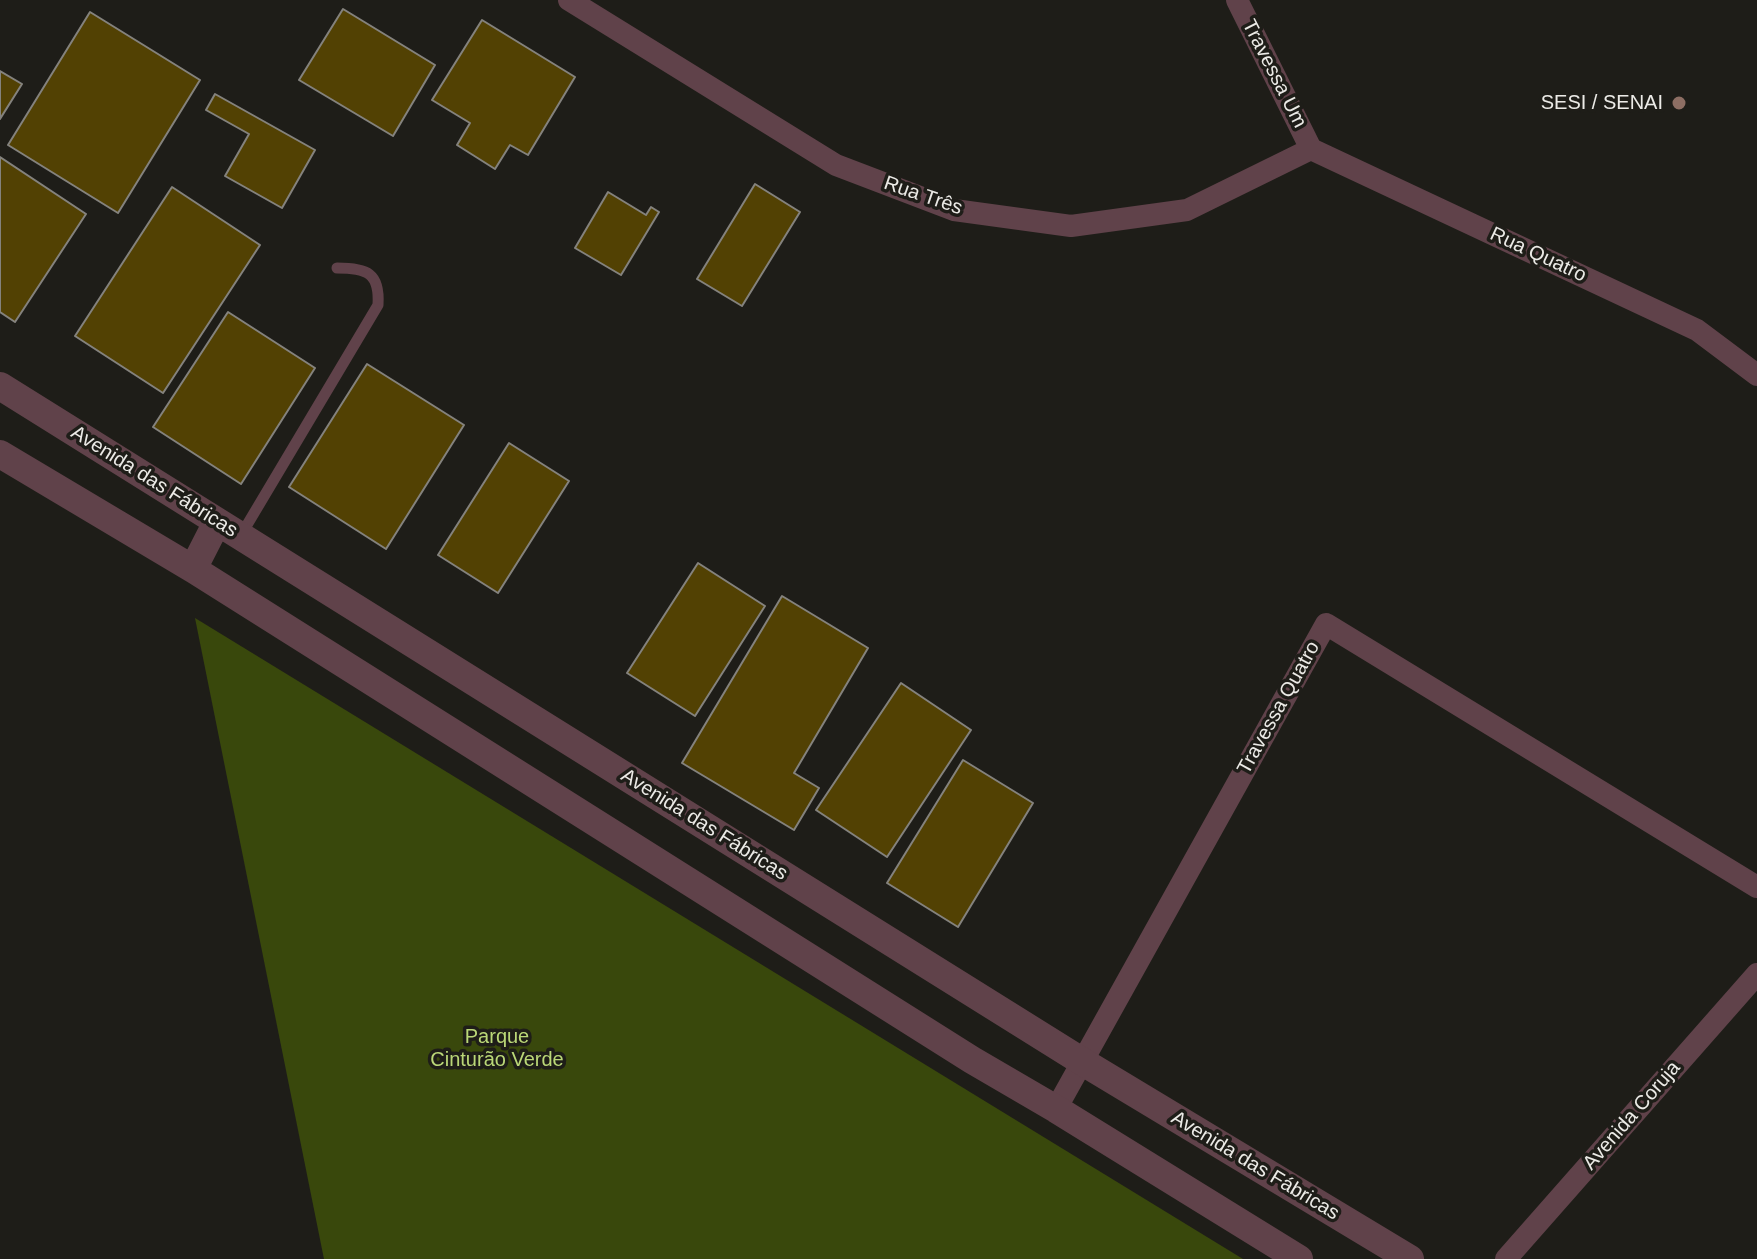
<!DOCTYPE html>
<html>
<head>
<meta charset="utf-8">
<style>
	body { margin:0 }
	canvas { display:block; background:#1e1d18 }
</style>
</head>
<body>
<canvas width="1757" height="1259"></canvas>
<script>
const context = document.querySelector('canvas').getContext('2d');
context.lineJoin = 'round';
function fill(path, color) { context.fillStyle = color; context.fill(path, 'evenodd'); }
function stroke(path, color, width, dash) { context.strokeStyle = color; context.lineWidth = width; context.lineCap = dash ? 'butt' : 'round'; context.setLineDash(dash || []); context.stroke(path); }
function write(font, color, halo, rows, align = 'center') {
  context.font = font + ' Helvetica,sans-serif'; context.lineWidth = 7; context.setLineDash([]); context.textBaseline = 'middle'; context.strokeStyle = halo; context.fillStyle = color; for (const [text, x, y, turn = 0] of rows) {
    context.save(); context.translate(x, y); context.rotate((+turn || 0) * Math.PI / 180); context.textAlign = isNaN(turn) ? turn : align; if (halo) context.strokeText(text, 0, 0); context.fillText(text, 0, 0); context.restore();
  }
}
fill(new Path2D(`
	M195 618 1243 1259H324Z`), '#39480c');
const building = new Path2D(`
	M343 9 435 65 393 136 299 80Z
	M90 12 200 80 118 213 8 145Z
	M482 20 575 77 528 155 510 145 495 169 457 145 470 123 432 100Z
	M0 71 22 84 0 119Z
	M215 94 315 150 282 208 225 176 249 134 206 110Z
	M0 157 86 214 15 322 0 312Z
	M755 184 800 212 742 306 697 279Z
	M172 187 260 245 163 393 75 336Z
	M608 192 646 215 651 207 659 212 621 275 575 248Z
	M228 312 315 368 241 484 153 427Z
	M367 364 464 425 386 549 289 487Z
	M509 443 569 481 498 593 438 555Z
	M698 563 765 606 695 716 627 673Z
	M782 596 868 648 794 773 819 788 794 830 682 763Z
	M901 683 971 730 887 857 816 810Z
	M963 760 1033 803 958 927 887 883Z`);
fill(building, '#524103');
stroke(building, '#84827d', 2);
stroke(new Path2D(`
	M241 535 378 305C380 273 367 268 337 268`), '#60424a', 11);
stroke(new Path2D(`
	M569 0 836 165 954 210 1071 226 1187 210 1311 149
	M1237 0 1311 149
	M1311 149 1697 330 1757 375
	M1056 1109 1326 624 1757 887
	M1506 1259 1757 974`), '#60424a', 22);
stroke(new Path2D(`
	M0 386 1083 1062 1410 1259
	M0 454 193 569 972 1060 1056 1109 1299 1259
	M193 569 217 522`), '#60424a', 28);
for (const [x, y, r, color] of [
	[1679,103,8,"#8d6e63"]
]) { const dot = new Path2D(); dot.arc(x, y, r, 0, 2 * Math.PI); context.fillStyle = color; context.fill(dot); stroke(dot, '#1e1d18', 3); }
write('20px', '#ebeae6', '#1e1d18', [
	["Travessa Um",1274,74,63],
	["Rua Três",923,196,19],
	["Rua Quatro",1538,255,25],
	["Avenida das Fábricas",154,482,32],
	["Travessa Quatro",1279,708,-61],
	["Avenida das Fábricas",704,825,32],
	["Avenida Coruja",1632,1116,-49],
	["Avenida das Fábricas",1255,1166,31]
]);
write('20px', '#ebeae6', '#1e1d18', [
	["SESI / SENAI",1663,103]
], 'right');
write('20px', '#bad777', '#1e1d18', [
	["Parque",497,1037],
	["Cinturão Verde",497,1060]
]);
</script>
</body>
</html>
